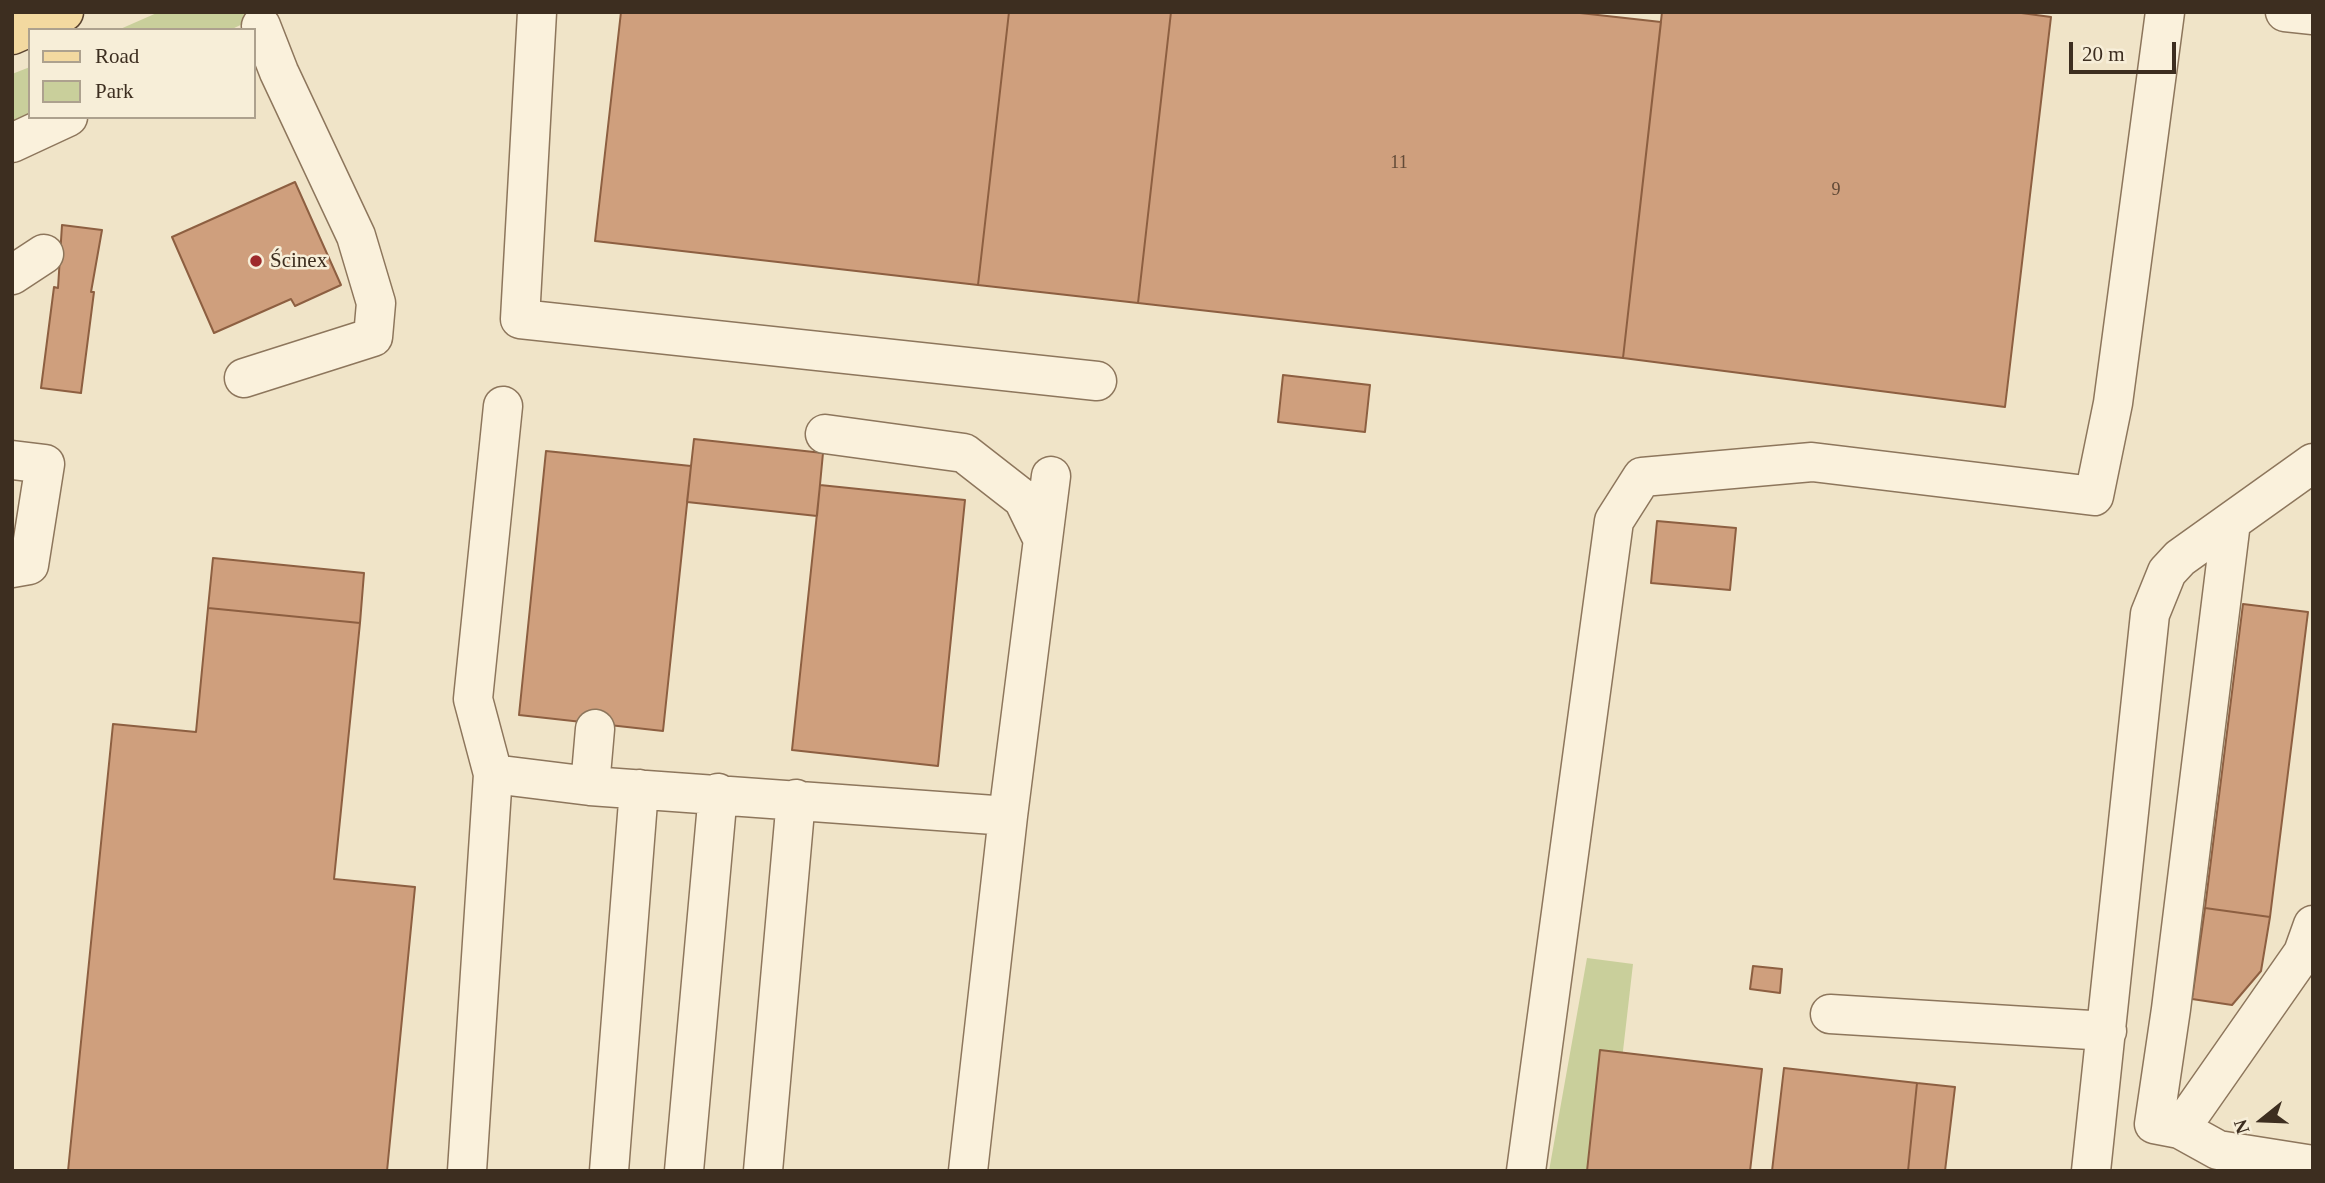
<!DOCTYPE html>
<html>
<head>
<meta charset="utf-8">
<style>
	body { margin:0 }
	#map { position:relative; width:2325px; height:1183px; overflow:hidden; background:#f0e4c8; font-family:Georgia,serif }
	canvas { display:block }
	.frame { position:absolute; inset:0; border:14px solid #3d2e20; pointer-events:none }
	.legend { position:absolute; left:28px; top:28px; width:228px; height:91px; box-sizing:border-box; background:#f7eed8; border:2px solid #ada18e; margin:0; padding:9px 12px; list-style:none; font-size:21px; color:#3d2e20 }
	.legend li { display:flex; align-items:center; gap:14px; height:35px }
	.legend b { width:35px; border:2px solid #ada18e }
	.north { position:absolute; left:2227px; top:1085px; width:70px; height:70px; -webkit-text-stroke:5px #f7eed8; paint-order:stroke; rotate:252deg; font-size:19px; font-weight:700; line-height:28px; text-align:center; color:#3d2e20 }
	.north::after { content:''; display:block; margin:auto; width:24px; height:32px; background:#3d2e20; clip-path:polygon(50% 0,100% 100%,50% 72%,0 100%) }
	.scale { position:absolute; left:2069px; top:42px; width:107px; height:32px; box-sizing:border-box; border:4px solid #3d2e20; border-top:0; padding-left:9px; font-size:21px; line-height:24px; white-space:nowrap; color:#3d2e20; -webkit-text-stroke:5px #f7eed8; paint-order:stroke }
</style>
</head>
<body>
<div id="map">
<canvas width="2325" height="1183"></canvas>
<div class="frame"></div>
<ul class="legend">
<li><b style="height:9px;background:#f3d9a0"></b>Road</li>
<li><b style="height:19px;background:#c9cf9b"></b>Park</li>
</ul>
<div class="north">N</div>
<div class="scale">20 m</div>
</div>
<script>
const context = document.querySelector('canvas').getContext('2d');
context.lineJoin = 'round';
function fill(path, color) { context.fillStyle = color; context.fill(path, 'evenodd'); }
function stroke(path, color, width, dash) { context.strokeStyle = color; context.lineWidth = width; context.lineCap = dash ? 'butt' : 'round'; context.setLineDash(dash || []); context.stroke(path); }
function write(font, color, halo, rows, align = 'center') {
  context.font = font + ' Georgia,serif'; context.lineWidth = 5; context.setLineDash([]); context.textBaseline = 'middle'; context.strokeStyle = halo; context.fillStyle = color; for (const [text, x, y, turn = 0] of rows) {
    context.save(); context.translate(x, y); context.rotate((+turn || 0) * Math.PI / 180); context.textAlign = isNaN(turn) ? turn : align; if (halo) context.strokeText(text, 0, 0); context.fillText(text, 0, 0); context.restore();
  }
}
fill(new Path2D(`
	M159 12H268L230 30H118Z
	M30 67V117L12 129V74Z
	M1587 958 1633 964 1617 1103 1642 1171H1549Z`), '#c9cf9b');
const building = new Path2D(`
	M621 12H1009L978 285 595 241Z
	M1009 12H1171L1138 303 978 285Z
	M1171 12H1571L1661 22 1623 358 1138 303Z
	M1662 12H2014L2051 17 2005 407 1623 358Z
	M295 182 341 285 295 306 291 299 214 333 172 237Z
	M62 225 102 230 91 292H94L81 393 41 388 54 287 58 288Z
	M1283 375 1370 385 1365 432 1278 422Z
	M694 439 823 453 817 516 687 502Z
	M546 451 691 466 663 731 519 715Z
	M820 485 965 500 938 766 792 750Z
	M1657 521 1736 528 1730 590 1651 583Z
	M213 558 364 573 360 623 208 608Z
	M2243 604 2308 612 2270 917 2205 908Z
	M208 608 360 623 334 879 415 887 387 1171H68L113 724 196 732Z
	M2205 908 2270 917 2261 971 2232 1005 2192 999Z
	M1753 966 1782 969 1780 993 1750 989Z
	M1600 1050 1762 1069 1750 1171H1587Z
	M1784 1068 1917 1083 1908 1171H1772Z
	M1917 1083 1955 1087 1945 1171H1908Z`);
fill(building, '#cf9f7d');
stroke(building, '#8d5f41', 2);
const minor = new Path2D(`
	M537 12 520 319 1097 381
	M2285 12 2313 15
	M12 143 68 117
	M12 275 44 254
	M244 378 373 337 376 303 356 236 279 72 261 26
	M503 406 473 699 493 774 590 786 1008 816 968 1171
	M825 434 964 453 1023 499 1043 540
	M12 460 45 464 29 565 12 568
	M590 786 595 729
	M1008 816 1051 476
	M1830 1014 2107 1031
	M2154 1124 2171 1009 2231 522
	M2154 1124 2180 1129 2218 1150 2313 1165
	M2180 1129 2303 953 2313 925
	M467 1171 493 774
	M609 1171 639 789
	M684 1171 718 793
	M763 1171 796 799
	M1526 1171 1614 521 1642 477 1812 462 2094 496 2113 403 2165 12
	M2091 1171 2150 614 2167 572 2180 558 2313 463`);
const major = new Path2D(`
	M12 35 64 12`);
stroke(minor, '#8d765c', 41);
stroke(major, '#5b4430', 41);
stroke(minor, '#faf1dc', 38);
stroke(major, '#f3d9a0', 38);
for (const [x, y, r, color] of [
	[256,261,7,"#9e2a2b"]
]) { const dot = new Path2D(); dot.arc(x, y, r, 0, 2 * Math.PI); context.fillStyle = color; context.fill(dot); stroke(dot, '#f7eed8', 2.5); }
write('18px', '#624a37', null, [
	["11",1399,163],
	["9",1836,190]
]);
write('21px', '#3d2e20', '#f7eed8', [
	["Ścinex",270,261]
], 'left');
</script>
</body>
</html>
